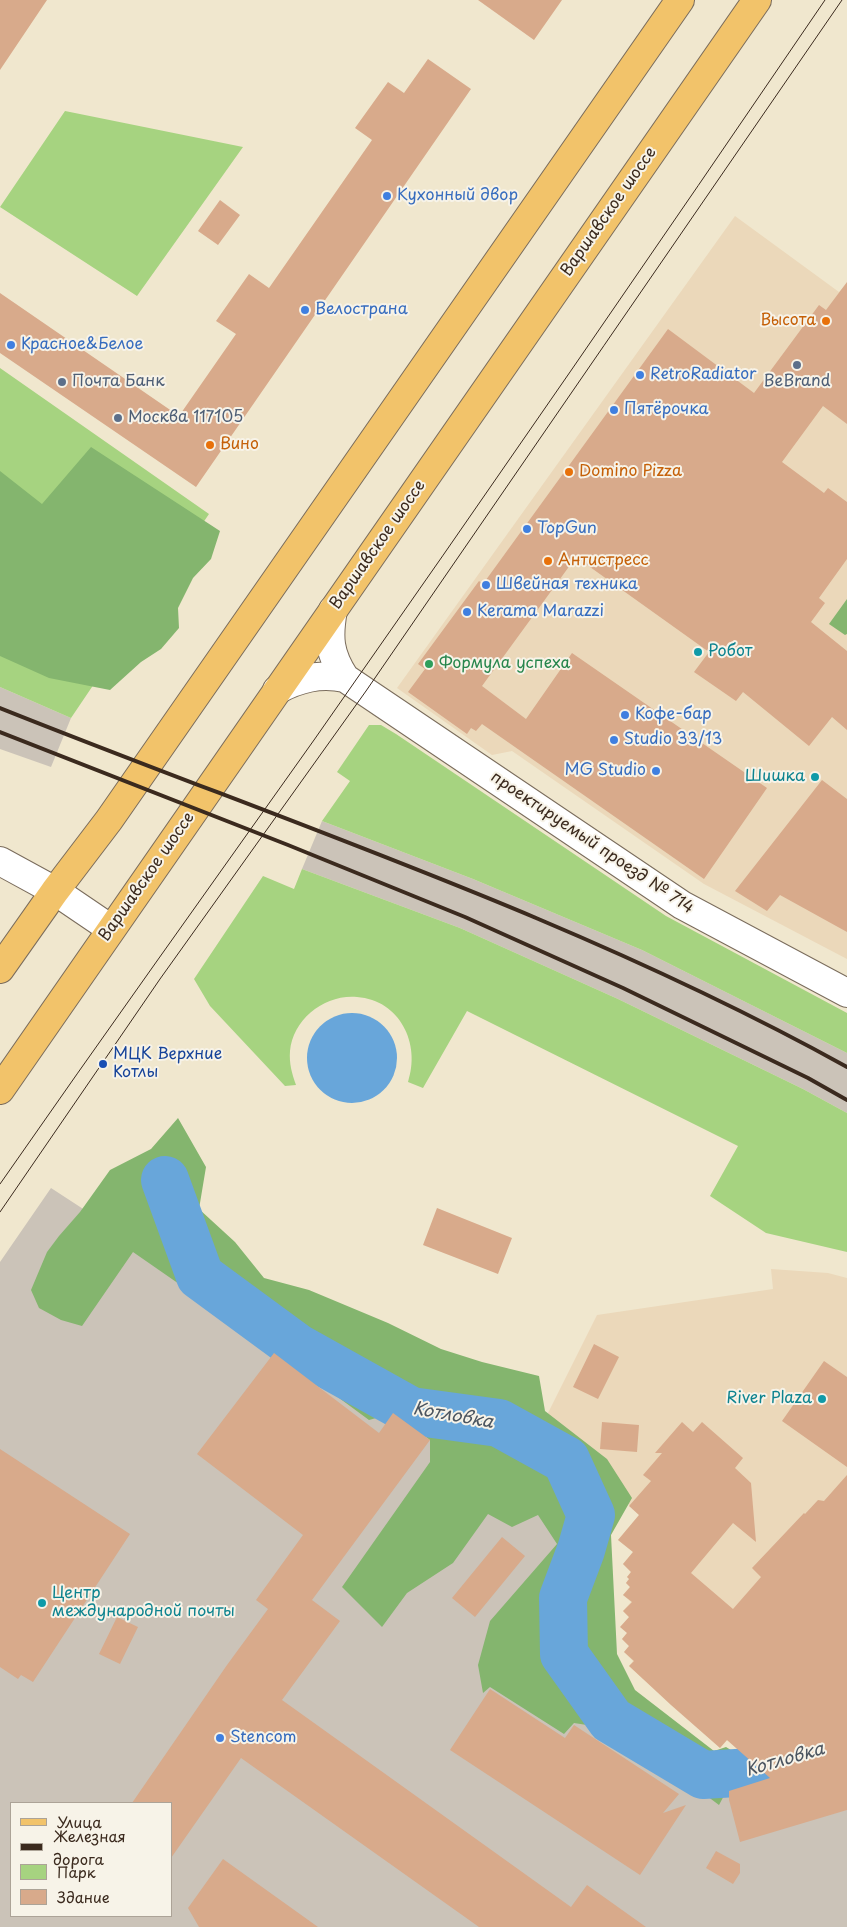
<!DOCTYPE html>
<html>
<head>
<meta charset="utf-8">
<style>
	body { margin:0 }
	#map { position:relative; width:847px; height:1927px; overflow:hidden; background:#f0e7ce; font-family:"Playpen Sans",sans-serif }
	canvas { display:block }
	.legend { position:absolute; left:10px; top:1802px; width:162px; height:115px; box-sizing:border-box; background:#f7f3e8; border:1px solid #aca397; margin:0; padding:6px 9px; list-style:none; font-size:15px; color:#3b2a1e }
	.legend li { display:flex; align-items:center; gap:10px; height:25px }
	.legend b { width:25px; border:1px solid #aca397 }
</style>
</head>
<body>
<div id="map">
<canvas width="847" height="1927"></canvas>
<ul class="legend">
<li><b style="height:6px;background:#f2c36a"></b>Улица</li>
<li><b style="height:6px;background:#3b2a1e"></b>Железная дорога</li>
<li><b style="height:14px;background:#a6d380"></b>Парк</li>
<li><b style="height:14px;background:#d8aa8b"></b>Здание</li>
</ul>
</div>
<script>
const context = document.querySelector('canvas').getContext('2d');
context.lineJoin = 'round';
function fill(path, color) { context.fillStyle = color; context.fill(path, 'evenodd'); }
function stroke(path, color, width, dash) { context.strokeStyle = color; context.lineWidth = width; context.lineCap = dash ? 'butt' : 'round'; context.setLineDash(dash || []); context.stroke(path); }
function write(font, color, halo, rows, align = 'center') {
  context.font = font + ' "Playpen Sans",sans-serif'; context.lineWidth = 4; context.setLineDash([]); context.textBaseline = 'middle'; context.strokeStyle = halo; context.fillStyle = color; for (const [text, x, y, turn = 0] of rows) {
    context.save(); context.translate(x, y); context.rotate((+turn || 0) * Math.PI / 180); context.textAlign = isNaN(turn) ? turn : align; if (halo) context.strokeText(text, 0, 0); context.fillText(text, 0, 0); context.restore();
  }
}
fill(new Path2D(`
	M735 216 839 292 847 283V959L704 884 512 751 492 755 397 688Z
	M771 1269 828 1273 847 1278V1718L752 1751 746 1757 727 1740 720 1748 629 1666 633 1661 624 1652 629 1646 622 1639 627 1633 629 1617 623 1611 631 1602 623 1595 630 1587 626 1583 628 1580 634 1583 627 1577 631 1572 623 1564 633 1552 618 1540 639 1515 545 1419 597 1315 773 1289Z`), '#ebd8ba');
fill(new Path2D(`
	M0 687 71 718 51 767 0 749Z
	M322 821 473 879 642 950 847 1053V1113L803 1089 618 999 460 928 302 869Z
	M51 1188 565 1523 534 1670 707 1790 847 1746V1927H0V1262ZM11 1803H171V1916H11Z`), '#cbc3b8');
fill(new Path2D(`
	M65 111 243 147 137 296 0 207Z
	M0 368 209 514 71 718 0 687Z
	M369 725H381L396 734 666 916 847 1013V1053L642 950 473 879 322 821 350 781 337 772Z
	M302 869 460 928 618 999 803 1089 847 1113V1252L766 1233 710 1196 738 1146 467 1011 423 1088 408 1082C421 1044 400 1000 357 997 325 994 293 1019 290 1051 289 1063 292 1074 296 1085L285 1086 210 1006 194 979 263 876 294 889Z`), '#a6d380');
fill(new Path2D(`
	M91 447 220 531 211 559 193 578 178 608 179 628 161 649 141 662 110 690 49 678 0 656V471L42 504Z
	M847 599V634L845 635 829 624Z
	M178 1118 206 1167 199 1209 235 1242 264 1278 309 1290 388 1323 441 1349 482 1362 539 1376 545 1411 607 1459 632 1498 611 1535 617 1654 635 1690 714 1751 726 1747 747 1760 760 1753 847 1748 727 1790 719 1805 619 1730 574 1723 564 1734 490 1687 483 1693 478 1665 490 1621 557 1544 538 1515 512 1527 488 1514 453 1563 407 1593 382 1627 342 1587 430 1462V1440L394 1413 369 1420 267 1345 133 1252 82 1326 61 1320 39 1308 31 1290 47 1252 59 1236 80 1212 110 1170 151 1149Z`), '#84b56e');
fill(new Path2D(`
	M307 1058a45 45 0 1 1 90 0a45 45 0 1 1-90 0Z`), '#68a6da');
stroke(new Path2D(`
	M165 1180 200 1276 298 1348 411 1411 499 1423 566 1460 591 1515 581 1550 563 1598 564 1654 611 1720 703 1775 753 1772 847 1742`), '#68a6da', 48);
fill(new Path2D(`
	M0 0H47L0 70Z
	M478 0H562L534 40Z
	M428 59 471 89 196 487 0 353V293L179 416 236 334 216 321 249 274 269 288 372 140 355 128 388 82 404 93Z
	M220 200 240 215 218 245 198 231Z
	M847 282V424L823 406 782 462 824 493 828 488 847 502V559L819 598 825 603 811 622 847 651V730L832 717 809 746 743 692 736 701 694 672 709 652 576 557 482 686 526 719 572 653 767 788 704 879 482 724 476 731 471 728 467 734 408 692 425 669 418 664 479 581 483 584 668 329 754 393 819 305 826 310Z
	M822 780 847 799V932L780 895 767 911 735 891Z
	M437 1208 512 1238 498 1274 423 1245Z
	M594 1344 619 1357 598 1399 573 1387Z
	M274 1353 379 1433 393 1413 430 1440 312 1600 340 1621 282 1700 571 1907 587 1885 646 1927H479L241 1758 171 1858V1803H132L227 1665 268 1609 256 1600 303 1535 197 1454Z
	M824 1361 847 1377V1467L782 1421Z
	M602 1422 639 1425 637 1452 600 1449Z
	M682 1422 693 1432 702 1422 743 1458 735 1468 751 1483 756 1542 733 1523 691 1573 733 1609 761 1577 752 1568 804 1513 805 1514 818 1500 824 1501 847 1475V1810L740 1842 729 1800V1791L770 1778 727 1740 720 1748 671 1705 629 1666 634 1661 624 1652 629 1646 622 1639 627 1633 620 1627 629 1617 623 1611 632 1602 623 1595 630 1587 626 1583 629 1579 627 1577 631 1572 623 1564 633 1552 618 1540 639 1515 629 1506 651 1481 643 1475 662 1453H655Z
	M0 1449 130 1534 33 1682 21 1675 18 1679 0 1667Z
	M502 1537 525 1556 475 1617 452 1598Z
	M117 1617 138 1627 120 1664 99 1654Z
	M490 1689 565 1738 574 1725 679 1794 663 1813 686 1805 640 1875 450 1750Z
	M716 1851 740 1864V1873L733 1884 706 1868Z
	M223 1859 318 1927H199L188 1908Z`), '#d8aa8b');
const minor = new Path2D(`
	M333 610C328 637 329 654 345 678
	M277 690C299 678 320 673 345 678L682 905 847 993
	M0 861 55 891 111 929`);
const major = new Path2D(`
	M0 969 55 891 109 820 680 0
	M0 1090 757 0`);
stroke(minor, '#7a6c5c', 30);
stroke(major, '#7a6c5c', 30);
stroke(minor, '#fff', 28);
stroke(major, '#f2c36a', 28);
stroke(new Path2D(`
	M0 1184C103 1036 209 888 314 740 486 495 656 248 825 0
	M0 1212 160 979 366 691 842 0`), '#3b2a1e', 1);
stroke(new Path2D(`
	M0 708C285 822 578 918 847 1067
	M0 732 288 845 465 917 623 988 808 1078 847 1100`), '#3b2a1e', 4);
for (const [x, y, r, color] of [
	[387,196,5,"#3f7fe0"],
	[305,310,5,"#3f7fe0"],
	[826,321,5,"#e8710a"],
	[11,345,5,"#3f7fe0"],
	[797,365,5,"#5c6f8a"],
	[640,375,5,"#3f7fe0"],
	[62,382,5,"#5c6f8a"],
	[614,410,5,"#3f7fe0"],
	[118,418,5,"#5c6f8a"],
	[210,445,5,"#e8710a"],
	[569,472,5,"#e8710a"],
	[527,529,5,"#3f7fe0"],
	[548,561,5,"#e8710a"],
	[486,585,5,"#3f7fe0"],
	[467,612,5,"#3f7fe0"],
	[698,652,5,"#0f9aa8"],
	[429,664,5,"#2e9e5b"],
	[625,715,5,"#3f7fe0"],
	[614,740,5,"#3f7fe0"],
	[656,771,5,"#3f7fe0"],
	[815,777,5,"#0f9aa8"],
	[103,1064,5,"#1a4fb4"],
	[822,1399,5,"#0f9aa8"],
	[42,1603,5,"#0f9aa8"],
	[220,1738,5,"#3f7fe0"]
]) { const dot = new Path2D(); dot.arc(x, y, r, 0, 2 * Math.PI); context.fillStyle = color; context.fill(dot); stroke(dot, '#f7f3e8', 2); }
write('16px', '#366cbe', '#f7f3e8', [
	["Кухонный двор",397,196],
	["Велострана",315,310],
	["Красное&Белое",21,345],
	["RetroRadiator",650,375],
	["Пятёрочка",624,410],
	["TopGun",537,529],
	["Швейная техника",496,585],
	["Kerama Marazzi",477,612],
	["Кофе-бар",635,715],
	["Studio 33/13",624,740],
	["MG Studio",646,771,"right"],
	["Stencom",230,1738]
], 'left');
write('16px', '#3b2a1e', '#f7f3e8', [
	["Варшавское шоссе",609,212,-55],
	["Варшавское шоссе",378,545,-55],
	["проектируемый проезд № 714",592,843,34],
	["Варшавское шоссе",147,877,-55]
]);
write('16px', '#c56008', '#f7f3e8', [
	["Высота",816,321,"right"],
	["Вино",220,445],
	["Domino Pizza",579,472],
	["Антистресс",558,561]
], 'left');
write('16px', '#4e5e75', '#f7f3e8', [
	["Почта Банк",72,382],
	["BeBrand",797,382,"center"],
	["Москва 117105",128,418]
], 'left');
write('16px', '#0d838f', '#f7f3e8', [
	["Робот",708,652],
	["Шишка",805,777,"right"],
	["River Plaza",812,1399,"right"],
	["Центр",52,1594],
	["международной почты",52,1612]
], 'left');
write('16px', '#27864d', '#f7f3e8', [
	["Формула успеха",439,664]
], 'left');
write('16px', '#164399', '#f7f3e8', [
	["МЦК Верхние",113,1055],
	["Котлы",113,1073]
], 'left');
write('italic 18px', '#4b5560', '#f7f3e8', [
	["Котловка",453,1416,10],
	["Котловка",785,1760,-16]
]);
</script>
</body>
</html>
